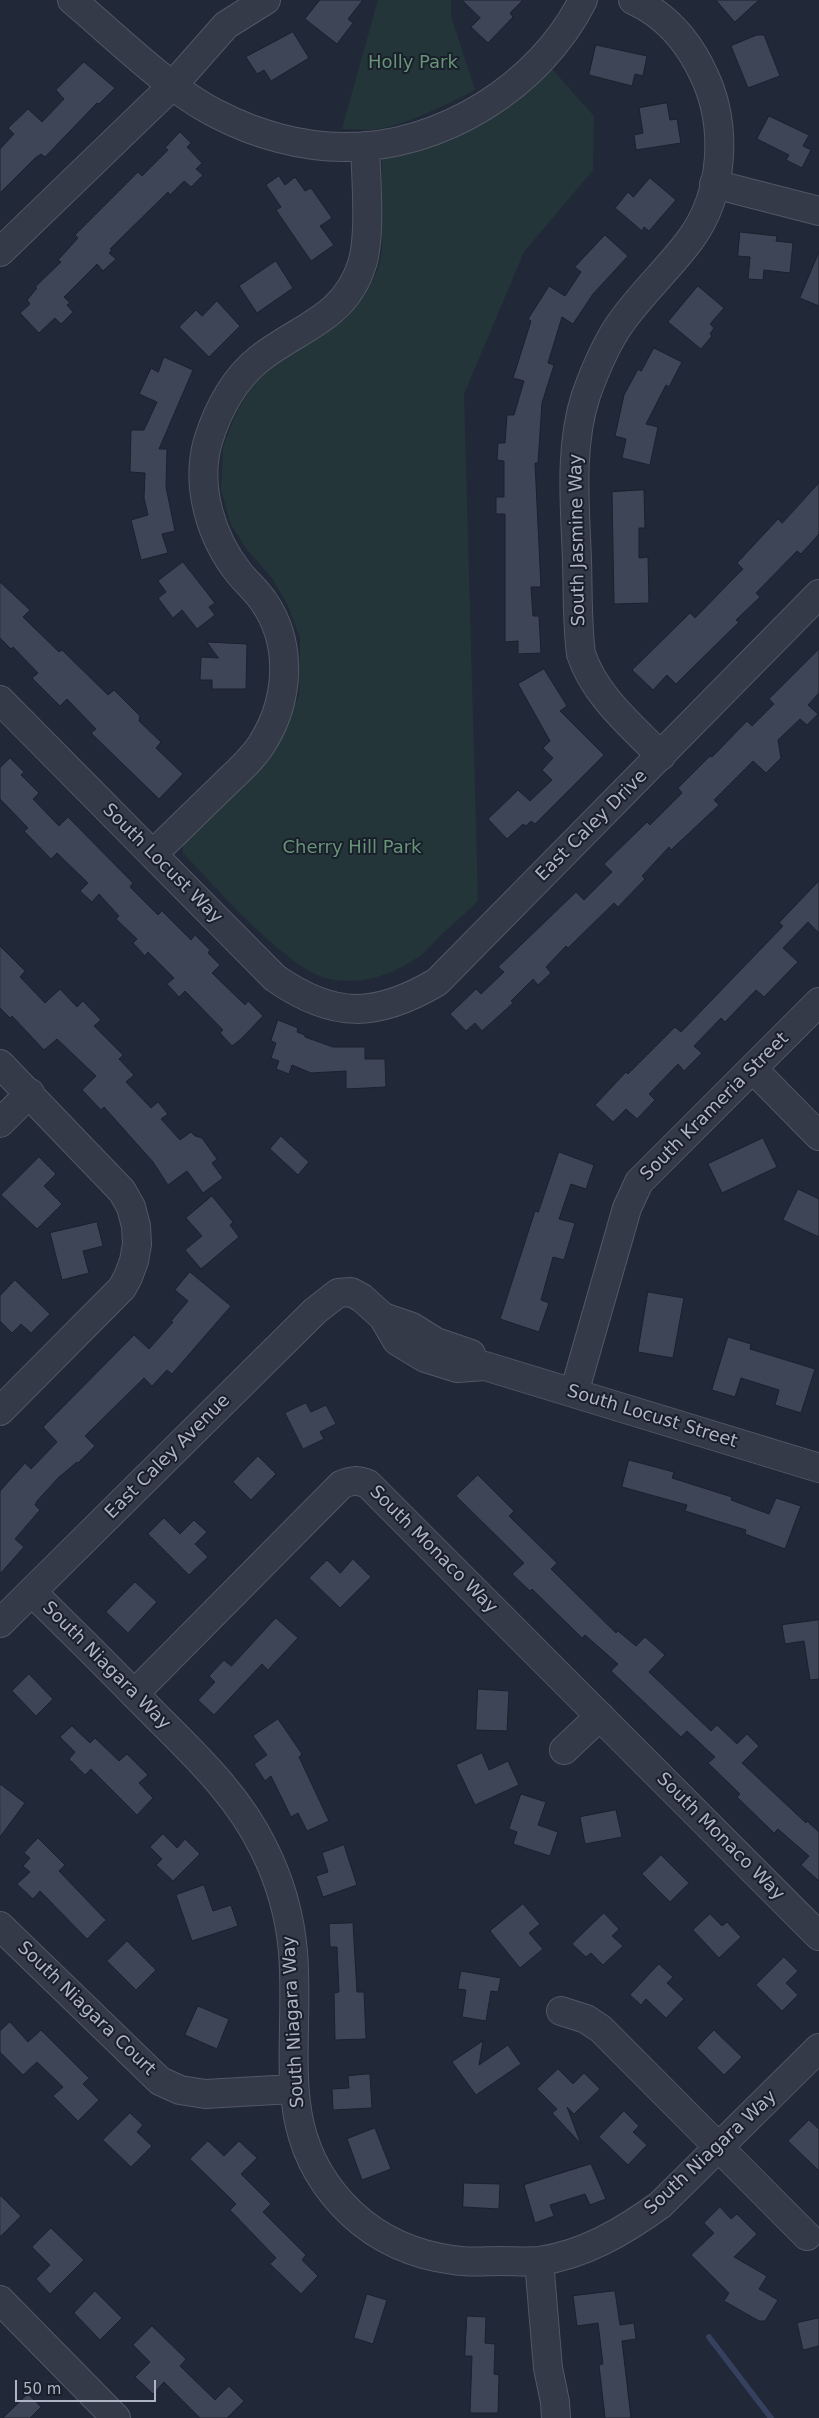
<!DOCTYPE html>
<html>
<head>
<meta charset="utf-8">
<style>
	body { margin:0 }
	#map { position:relative; width:819px; height:2418px; overflow:hidden; background:#212837; font-family:"DejaVu Sans",sans-serif }
	canvas { display:block }
	.scale { position:absolute; left:15px; top:2380px; width:141px; height:22px; box-sizing:border-box; border:2px solid #afb4c4; border-top:0; padding-left:6px; font-size:15px; line-height:18px; white-space:nowrap; color:#afb4c4; -webkit-text-stroke:4px #1a1f2c; paint-order:stroke }
</style>
</head>
<body>
<div id="map">
<canvas width="819" height="2418"></canvas>
<div class="scale">50 m</div>
</div>
<script>
const context = document.querySelector('canvas').getContext('2d');
context.lineJoin = 'round';
function fill(path, color) { context.fillStyle = color; context.fill(path, 'evenodd'); }
function stroke(path, color, width, dash) { context.strokeStyle = color; context.lineWidth = width; context.lineCap = dash ? 'butt' : 'round'; context.setLineDash(dash || []); context.stroke(path); }
function write(font, color, halo, rows, align = 'center') {
  context.font = font + ' "DejaVu Sans",sans-serif'; context.lineWidth = 4; context.setLineDash([]); context.textBaseline = 'middle'; context.strokeStyle = halo; context.fillStyle = color; for (const [text, x, y, turn = 0] of rows) {
    context.save(); context.translate(x, y); context.rotate((+turn || 0) * Math.PI / 180); context.textAlign = isNaN(turn) ? turn : align; if (halo) context.strokeText(text, 0, 0); context.fillText(text, 0, 0); context.restore();
  }
}
fill(new Path2D(`
	M378 0H451V16L475 90C448 104 400 128 370 130 361 130 351 129 342 129Z
	M552 69 594 116 593 170 524 252 464 394 478 901C465 913 452 925 439 937 432 944 425 953 417 958 390 976 362 985 330 979 289 972 214 885 183 853V845L276 744 299 696 300 638 288 606 272 578 248 551 231 525 221 490 223 447 237 411 252 387 272 367 345 320 362 300 377 272 382 252V157L531 86Z`), '#243539');
stroke(new Path2D(`
	M709 2337 771 2418`), '#35415e', 5.5);
const building = new Path2D(`
	M320 0H363L348 19 353 23 337 44 305 19Z
	M462 0H523L510 13 513 17 488 43 471 27 480 18Z
	M716 0H759L735 22Z
	M293 32 309 58 271 81 264 70 257 74 246 57Z
	M757 35H764L780 76 748 88 731 46Z
	M596 45 647 56 643 76 635 74 632 86 589 75Z
	M84 62 115 88 99 104 97 103 45 157 41 154 35 158 0 193V149L14 134 8 128 28 109 42 122 64 99 56 90Z
	M667 103 670 120 677 119 681 143 636 150 634 135 643 133 639 108Z
	M769 116 809 135 803 146 811 150 802 168 786 160 789 155 757 139Z
	M180 132 191 143 187 147 202 163 196 169 203 175 191 187 184 181 170 195 168 192 110 249 112 250 109 253 116 259 103 271 97 264 64 297 70 303 67 305 73 312 61 324 55 318 39 333 20 313 30 304 27 300 37 288 35 287 61 262 58 260 78 238 75 235 138 172 142 176 168 150 165 148Z
	M279 176 285 185 295 177 305 191 311 188 332 218 320 226 334 245 311 261 276 210 281 207 266 185Z
	M650 178 676 200 649 231 644 227 642 231 615 208 628 192 633 197Z
	M740 232 777 236 776 241 793 243 790 273 764 270 763 280 748 279 750 257 738 256Z
	M605 235 628 256 593 294 573 324 562 317 548 363 554 365 542 403 538 463H535L541 587H531L533 616H539L541 653 518 654V641L505 642V514H496V497H504V461L497 460 498 443H505L507 415H514L524 381 513 378 531 321 528 319 549 286 565 296 581 272 575 267Z
	M819 252V306L800 298Z
	M276 261 293 288 257 313 239 286Z
	M698 286 724 308 710 324 714 328 710 334 712 336 701 349 668 322Z
	M217 301 240 326 209 357 179 327 196 310 202 316Z
	M654 348 682 362 669 387 666 385 646 424 658 427 650 465 622 458 626 439 615 436 624 395 638 369 641 371Z
	M164 357 193 370 159 449H167L166 487 175 531 162 534 168 553 141 560 131 520 148 515 144 498 145 473 130 472 131 430H144L157 402 139 394 151 368 158 372Z
	M819 483V534L801 554 797 551 756 593 760 597 736 620 739 622 676 684 667 675 653 690 632 670 690 613 695 618 731 581 743 569 737 563 778 519 782 523Z
	M644 490 645 528H639V558L648 557 649 603 614 604 612 492Z
	M183 562 215 603 209 607 215 615 197 629 182 610 173 618 158 598 166 592 158 581Z
	M0 582 30 610 23 617 59 652 62 650 108 695 114 690 140 716 139 721 161 742 156 748 183 774 159 799 91 733 96 729 67 699 60 706 32 678 38 673 13 647 11 649 0 638Z
	M207 642 247 644 246 689H212V680H200L201 657 218 658Z
	M819 649V693L808 705 818 714 807 725 800 719 778 740 781 758 766 773 753 761 714 800 719 805 671 850 669 847 642 876 645 879 618 907 614 903 568 948 566 946 546 967 551 973 538 985 533 979 511 1001 513 1003 482 1031 475 1023 466 1031 450 1014 476 989 481 994 504 972 498 967 576 892 584 900 612 872 604 864 647 822 650 825 682 793 678 788 710 756 712 757 747 721 752 726 774 704 769 699Z
	M544 669 567 706 560 711 604 755 535 824 531 821 526 826 523 824 507 839 488 819 518 790 530 801 552 780 542 770 553 758 543 748 550 741 518 684Z
	M10 758 24 772 21 775 39 793 33 799 59 826 68 817 133 883 130 887 158 915 162 911 191 940 195 935 210 950 208 953 220 965 212 973 245 1005 248 1001 263 1016 241 1039 232 1046 220 1033 223 1030 185 991 179 997 167 984 174 978 148 952 145 956 133 943 137 939 116 919 119 916 99 894 92 902 80 891 88 883 57 853 51 859 24 831 28 828 0 799V768Z
	M819 881V933L808 922 783 948 798 962 764 997 756 990 725 1022 721 1018 694 1046 702 1053 684 1071 678 1064 649 1094 655 1100 637 1119 626 1109 613 1122 595 1105 626 1072 628 1074 675 1027 681 1032 783 926 779 923Z
	M0 946 25 971 20 977 45 1003 60 989 77 1007 83 1001 101 1020 94 1026 123 1055 119 1059 134 1075 126 1082 151 1108 158 1102 168 1114 161 1119 180 1140 191 1132 195 1136 202 1138 217 1159 212 1163 223 1178 203 1193 187 1171 168 1185 153 1162 104 1107 101 1110 82 1090 96 1076 57 1039 44 1050 12 1016 10 1018 0 1008Z
	M278 1020 298 1028 297 1032 305 1035V1037L333 1047H365V1059H385L386 1087 346 1089V1071L311 1073 292 1065 289 1074 276 1069 279 1061 271 1058 276 1043 271 1041Z
	M281 1136 309 1162 298 1175 270 1149Z
	M763 1138 777 1167 722 1193 708 1164Z
	M559 1152 594 1165 586 1189 571 1184 559 1219 575 1223 564 1260 553 1257 541 1300 549 1303 539 1332 500 1319 535 1211 538 1212Z
	M39 1157 56 1174 44 1186 62 1204 37 1229 1 1195Z
	M798 1189 819 1199V1237L783 1220Z
	M212 1196 233 1222 230 1225 239 1237 201 1269 185 1250 202 1236 186 1218Z
	M97 1222 103 1246 83 1251 89 1273 62 1280 50 1233Z
	M190 1272 231 1306 172 1374 167 1370 152 1386 144 1378 85 1436 95 1446 78 1463 77 1462 58 1478 37 1501 35 1505 40 1510 15 1539 24 1547 0 1574V1491L25 1463 31 1469 57 1442 43 1427 134 1335 149 1349 173 1322 171 1321 188 1301 175 1290Z
	M15 1280 50 1314 31 1333 21 1324 12 1333 0 1321V1296Z
	M648 1292 684 1298 673 1358 638 1352Z
	M728 1337 751 1344 750 1349 815 1369 801 1413 775 1405 779 1390 741 1378 735 1397 712 1390Z
	M306 1403 311 1412 326 1405 336 1424 320 1432 324 1439 303 1449 285 1413Z
	M258 1456 276 1474 251 1500 233 1482Z
	M629 1460 674 1472 672 1478 732 1497 731 1500 769 1514 776 1498 801 1506 785 1549 745 1534 746 1530 685 1511 687 1505 622 1487Z
	M478 1475 514 1511 509 1516 557 1563 551 1569 616 1633 618 1631 636 1646 645 1637 665 1655 649 1672 711 1731 717 1725 737 1744 747 1734 759 1746 742 1763 806 1823 807 1821 819 1832V1881L801 1865 809 1856 778 1829 774 1833 737 1797 740 1794 708 1763 715 1757 687 1731 681 1737 611 1671 618 1664 585 1635 582 1638 532 1589 530 1591 512 1574 524 1563 456 1496Z
	M164 1518 180 1534 194 1520 207 1532 195 1544 208 1557 189 1575 148 1534Z
	M353 1559 371 1577 340 1608 309 1578 327 1560 340 1573Z
	M135 1582 157 1602 128 1633 106 1612Z
	M276 1618 298 1638 268 1670 262 1664 214 1715 198 1700 215 1682 209 1676 224 1660 231 1666Z
	M819 1620V1679L810 1680 804 1641 785 1644 782 1625Z
	M29 1674 53 1699 36 1716 12 1691Z
	M478 1689 509 1691 507 1731 476 1730Z
	M278 1719 302 1754 299 1757 329 1821 307 1831 298 1813 291 1817 271 1776 265 1781 254 1764 267 1755 253 1736Z
	M72 1726 90 1743 95 1738 119 1761 127 1754 148 1775 139 1783 153 1798 137 1815 91 1769 85 1775 69 1759 75 1752 60 1737Z
	M482 1753 489 1770 508 1761 519 1785 475 1805 456 1765Z
	M0 1784 25 1803 0 1837Z
	M521 1794 546 1802 538 1825 558 1832 550 1856 513 1844 517 1832 509 1829Z
	M616 1810 622 1837 585 1844 580 1817Z
	M163 1834 177 1848 185 1839 200 1854 173 1881 156 1865 162 1859 150 1847Z
	M38 1838 65 1865 59 1871 106 1920 87 1939 40 1891 33 1899 17 1884 30 1872 23 1866 30 1858 24 1853Z
	M344 1845 357 1885 323 1897 316 1876 328 1872 322 1853Z
	M661 1855 689 1883 670 1902 642 1874Z
	M204 1885 213 1911 231 1905 238 1926 192 1941 176 1895Z
	M523 1904 540 1924 529 1933 543 1949 520 1968 490 1931Z
	M604 1913 619 1929 612 1936 623 1946 603 1965 591 1953 586 1957 572 1944Z
	M710 1914 722 1926 727 1922 741 1937 719 1958 693 1930Z
	M353 1923 357 1992H364L366 2039 335 2040 334 1993 339 1992 337 1947H330L329 1924Z
	M127 1941 156 1970 136 1990 107 1961Z
	M784 1957 798 1971 786 1983 798 1995 782 2011 756 1985Z
	M659 1964 673 1977 667 1983 684 1999 666 2018 646 1999 641 2005 630 1995Z
	M461 1971 501 1978 498 1992 491 1991 486 2021 462 2017 466 1990 458 1989Z
	M198 2006 229 2019 217 2049 185 2035Z
	M10 2022 28 2042 41 2030 89 2078 83 2084 99 2100 78 2121 53 2096 63 2087 37 2062 23 2075 0 2052V2031Z
	M714 2030 742 2057 724 2075 697 2048Z
	M483 2041 479 2065 508 2045 521 2064 476 2095 452 2062Z
	M558 2069 573 2084 584 2073 600 2089 574 2114 567 2107 581 2144 552 2113 557 2109 537 2089Z
	M370 2074 372 2108 333 2110 332 2089 349 2088 348 2076Z
	M624 2111 639 2126 633 2132 647 2145 628 2165 599 2137Z
	M130 2113 143 2125 137 2132 152 2146 131 2167 103 2140Z
	M809 2120 819 2129V2171L788 2141Z
	M375 2128 391 2169 362 2180 347 2139Z
	M208 2141 224 2156 239 2141 257 2158 241 2174 271 2204 263 2212 306 2255 302 2260 318 2276 301 2294 270 2264 276 2258 230 2210 236 2204 190 2159Z
	M591 2164 606 2199 590 2205 585 2194 550 2205 554 2216 535 2223 524 2185Z
	M464 2183 500 2184 499 2209 463 2207Z
	M0 2195 21 2216 0 2237Z
	M720 2207 731 2219 737 2214 757 2234 734 2257 767 2276 759 2289 778 2300 765 2321H759L724 2301 729 2293 691 2255 714 2233 704 2223Z
	M51 2228 84 2260 50 2294 36 2279 50 2265 32 2247Z
	M95 2291 122 2318 100 2340 74 2313Z
	M615 2291 620 2325 634 2323 636 2339 622 2341 631 2418H605L599 2365 603 2364 598 2323 577 2326 573 2296Z
	M367 2294 387 2300 373 2344 354 2338Z
	M467 2316 486 2317 485 2343 495 2344 494 2374 499 2375 498 2413H470L472 2356H465Z
	M819 2318V2346L803 2350 797 2323Z
	M152 2326 186 2359 180 2366 215 2400 229 2386 244 2401 227 2418H200L164 2382 153 2394 135 2377 150 2362 133 2345Z
	M28 2394 41 2407 30 2418H3Z`);
fill(building, '#3d4557');
stroke(building, '#1c212e', 1);
const minor = new Path2D(`
	M72 0C115 36 169 90 217 114 255 134 301 147 344 147 441 148 540 86 583 0
	M633 0C666 15 689 42 704 75 728 126 724 194 690 240 669 268 643 292 622 321 606 343 595 370 586 395 569 447 575 506 577 560 578 592 577 623 581 654 595 696 631 725 661 756
	M714 184 819 211
	M0 252 173 85 226 25 266 0
	M0 700 275 978C334 1019 376 1018 437 982L819 594
	M153 854C176 832 199 809 223 786 237 772 253 759 263 742 289 700 293 644 264 602 257 591 247 583 239 573 211 538 195 486 208 441 218 409 233 380 259 359 299 327 345 319 362 264 371 236 366 177 365 146
	M0 1064 122 1191 131 1207 136 1226 137 1244 134 1261 128 1277 122 1288 0 1411
	M753 1069 819 1136
	M0 1123 30 1093
	M383 1317 412 1327 436 1342 471 1354
	M574 1393 627 1208 639 1182 819 1002
	M32 1592C74 1633 116 1675 157 1717 198 1758 239 1797 264 1849 280 1881 290 1917 293 1952 301 2050 270 2137 352 2214 380 2240 416 2255 453 2260 469 2263 485 2261 501 2261 514 2261 527 2262 539 2261 584 2255 624 2231 660 2205L819 2048
	M0 1623 315 1311 338 1293 351 1292 362 1298 383 1317 397 1341 425 1358 457 1368 485 1366 819 1468
	M134 1694 341 1485C351 1480 358 1480 368 1484L819 1936
	M564 1750 600 1716
	M0 1926 160 2081 180 2090 205 2094 293 2089
	M561 2011 586 2019 601 2029 807 2236
	M539 2261 548 2368 555 2402 556 2418
	M0 2300 116 2418`);
stroke(minor, '#525765', 30);
stroke(minor, '#343a48', 28);
write('18px', '#679477', '#1a1f2c', [
	["Holly Park",413,63],
	["Cherry Hill Park",352,848]
]);
write('18px', '#afb4c4', '#1a1f2c', [
	["South Jasmine Way",578,540,-91],
	["East Caley Drive",592,826,-45],
	["South Locust Way",162,864,45],
	["South Krameria Street",715,1107,-45],
	["South Locust Street",652,1417,17],
	["East Caley Avenue",168,1457,-45],
	["South Monaco Way",433,1550,45],
	["South Niagara Way",106,1666,45],
	["South Monaco Way",720,1837,45],
	["South Niagara Court",86,2009,44],
	["South Niagara Way",294,2022,-93],
	["South Niagara Way",711,2153,-43]
]);
</script>
</body>
</html>
